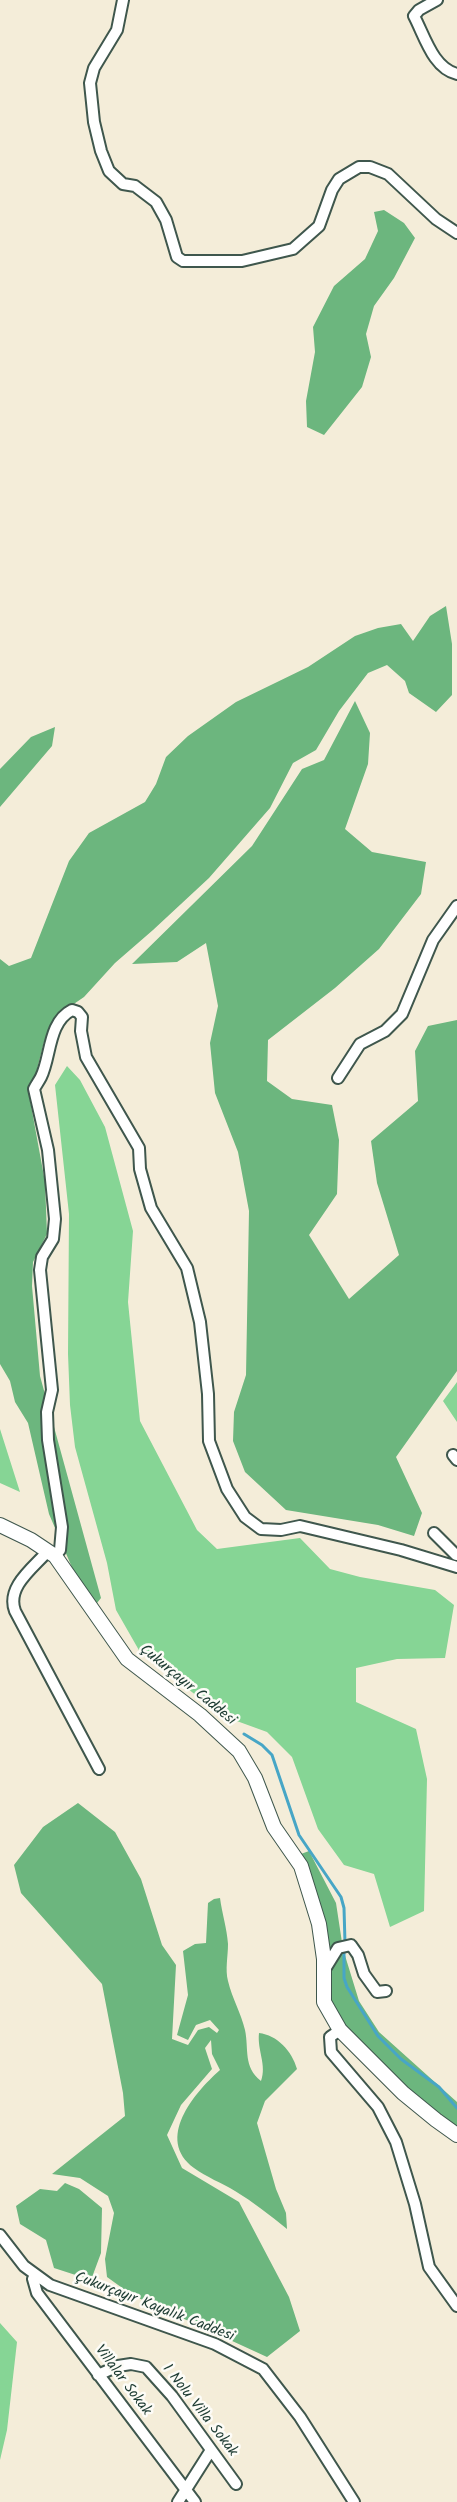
<!DOCTYPE html>
<html>
<head>
<meta charset="utf-8">
<style>
	body { margin:0 }
	canvas { display:block; background:#f4edd9 }
</style>
</head>
<body>
<canvas width="457" height="2502"></canvas>
<script>
const context = document.querySelector('canvas').getContext('2d');
context.lineJoin = 'round';
function fill(path, color) { context.fillStyle = color; context.fill(path, 'evenodd'); }
function stroke(path, color, width, dash) { context.strokeStyle = color; context.lineWidth = width; context.lineCap = dash ? 'butt' : 'round'; context.setLineDash(dash || []); context.stroke(path); }
function write(font, color, halo, rows, align = 'center') {
  context.font = font + ' Kalam,sans-serif'; context.lineWidth = 5; context.setLineDash([]); context.textBaseline = 'middle'; context.strokeStyle = halo; context.fillStyle = color; for (const [text, x, y, turn = 0] of rows) {
    context.save(); context.translate(x, y); context.rotate((+turn || 0) * Math.PI / 180); context.textAlign = isNaN(turn) ? turn : align; if (halo) context.strokeText(text, 0, 0); context.fillText(text, 0, 0); context.restore();
  }
}
fill(new Path2D(`
	M67 1066 80 1080 105 1127 133 1231 128 1302 140 1421 197 1530 217 1549 300 1538 330 1569 360 1577 435 1590 454 1605 445 1658 397 1659 356 1668V1702L416 1729 427 1779 424 1911 390 1927 374 1874 344 1865 318 1829 292 1757 267 1732 223 1716 140 1652 116 1610 107 1563 75 1447 70 1405 68 1354 69 1214 55 1085Z
	M457 1382V1422L443 1401Z
	M0 1429 20 1492 0 1483Z
	M0 2323 17 2342 7 2430 0 2460Z`), '#86d595');
fill(new Path2D(`
	M384 210 404 223 415 238 394 278 374 306 366 334 371 357 362 387 324 435 307 427 306 401 315 352 313 327 334 286 365 259 378 231 374 212Z
	M446 606 452 644V695L436 712 409 693 405 681 387 665 368 673 339 711 316 750 293 763 270 808 209 878 153 930 115 963 84 997 62 1012 44 1042 35 1077 28 1089 45 1182 47 1234 33 1262 32 1286 40 1376 101 1598 97 1603 77 1579 49 1514 28 1423 15 1402 10 1381 0 1364V959L9 966 31 958 69 861 89 833 145 802 156 784 166 757 188 736 236 702 308 667 355 636 378 628 401 624 413 641 430 616Z
	M355 701 370 733 368 764 345 829 372 852 426 862 421 894 379 949 335 988 268 1040 267 1081 292 1099 332 1105 339 1140 337 1194 309 1235 349 1299 399 1255 377 1183 371 1141 418 1101 415 1051 428 1026 457 1020V1371L396 1457 422 1513 414 1536 378 1525 286 1510 245 1472 233 1441 234 1412 246 1375 249 1211 238 1152 215 1093 210 1043 218 1006 206 943 177 962 132 964 252 846 302 769 324 760Z
	M55 727 52 746 0 807V769L31 737Z
	M78 1803 115 1832 141 1879 162 1945 176 1965 172 2039 188 2045 198 2030 209 2027 217 2033 219 2030 210 2020 196 2025 188 2040 177 2035 188 1995 183 1951 195 1944 206 1943 208 1903 214 1899 220 1898C222 1913 227 1929 228 1944 228 1957 225 1969 228 1981 232 1998 241 2013 245 2030 249 2049 243 2067 261 2081 267 2065 257 2050 259 2033 277 2035 292 2051 297 2069L265 2101 257 2123 276 2189 286 2213 287 2229C270 2215 253 2202 235 2191 222 2183 206 2177 194 2168 155 2139 194 2093 220 2070L212 2054 211 2040 205 2048 212 2069 181 2105 167 2135 182 2168 239 2202 289 2297 300 2331 267 2357 132 2295 107 2277 105 2259 114 2213 108 2196 80 2178 52 2174 125 2116 123 2093 102 1984 21 1893 14 1865 43 1827Z
	M309 1851 336 1903 343 1949 359 2001 379 2032 457 2102V2129L415 2098 342 2025 332 2009 311 1881 301 1854Z
	M65 2183 79 2189 102 2208 101 2253 91 2280 54 2268 46 2240 20 2224 16 2206 40 2189 57 2191Z`), '#6cb67e');
stroke(new Path2D(`
	M244 1734 262 1745 272 1755 299 1835 341 1897 344 1908 345 1943
	M344 1950V1978L347 1987 378 2036 401 2059 439 2087 457 2108`), '#47a6c6', 3);
const minor = new Path2D(`
	M123 0 117 30 94 68 90 83 94 122 101 151 109 171 123 184 135 186 156 202 166 220 177 257 183 261H242L293 249 319 226 332 190 339 179 359 167H370L388 174 436 219 457 233
	M437 0 419 10 414 16C425 37 433 68 457 74
	M338 1078 360 1044 385 1031 402 1014 433 940 457 906
	M453 1455 457 1460
	M434 1533 456 1555
	M48 1551C33 1568 6 1587 15 1611L99 1769
	M55 1556 60 1550 62 1527 48 1440 47 1412 52 1390 40 1270 42 1257 53 1239 55 1219 48 1150 34 1089C36 1085 39 1081 41 1077 51 1057 48 1022 72 1010L78 1012 82 1017 81 1031 86 1057 139 1148 140 1169 151 1208 187 1268 200 1322 208 1394 209 1441 227 1489 245 1517 261 1529 281 1530 300 1526 401 1550 457 1567
	M325 1969 338 1948 351 1945 358 1955 364 1974 377 1992 386 1991
	M340 2030 330 2037 331 2052 378 2107 396 2142 415 2204 429 2267 457 2306
	M0 2235 24 2266 50 2285 215 2344 263 2369 300 2417 354 2502
	M37 2276 33 2279 37 2293 195 2502
	M98 2375 118 2366 131 2364 146 2367 172 2396 236 2484
	M178 2502 211 2450`);
const tertiary = new Path2D(`
	M0 1525 31 1540 55 1556 127 1659 200 1715 239 1751 255 1778 274 1827 301 1866 319 1924 324 1959V2002L340 2030 403 2093 436 2120 457 2135`);
stroke(minor, '#3f574d', 14);
stroke(tertiary, '#3f574d', 16);
stroke(minor, '#fff', 10);
stroke(tertiary, '#fff', 14);
write('15px', '#1f3d34', '#fdfcf7', [
	["Çukurçayır Caddesi",187,1686,39],
	["Çukurçayır Kayalık Caddesi",154,2308,21],
	["Villalar Sokak",122,2381,53],
	["1 Nolu Villa Sokak",199,2411,52]
]);
</script>
</body>
</html>
